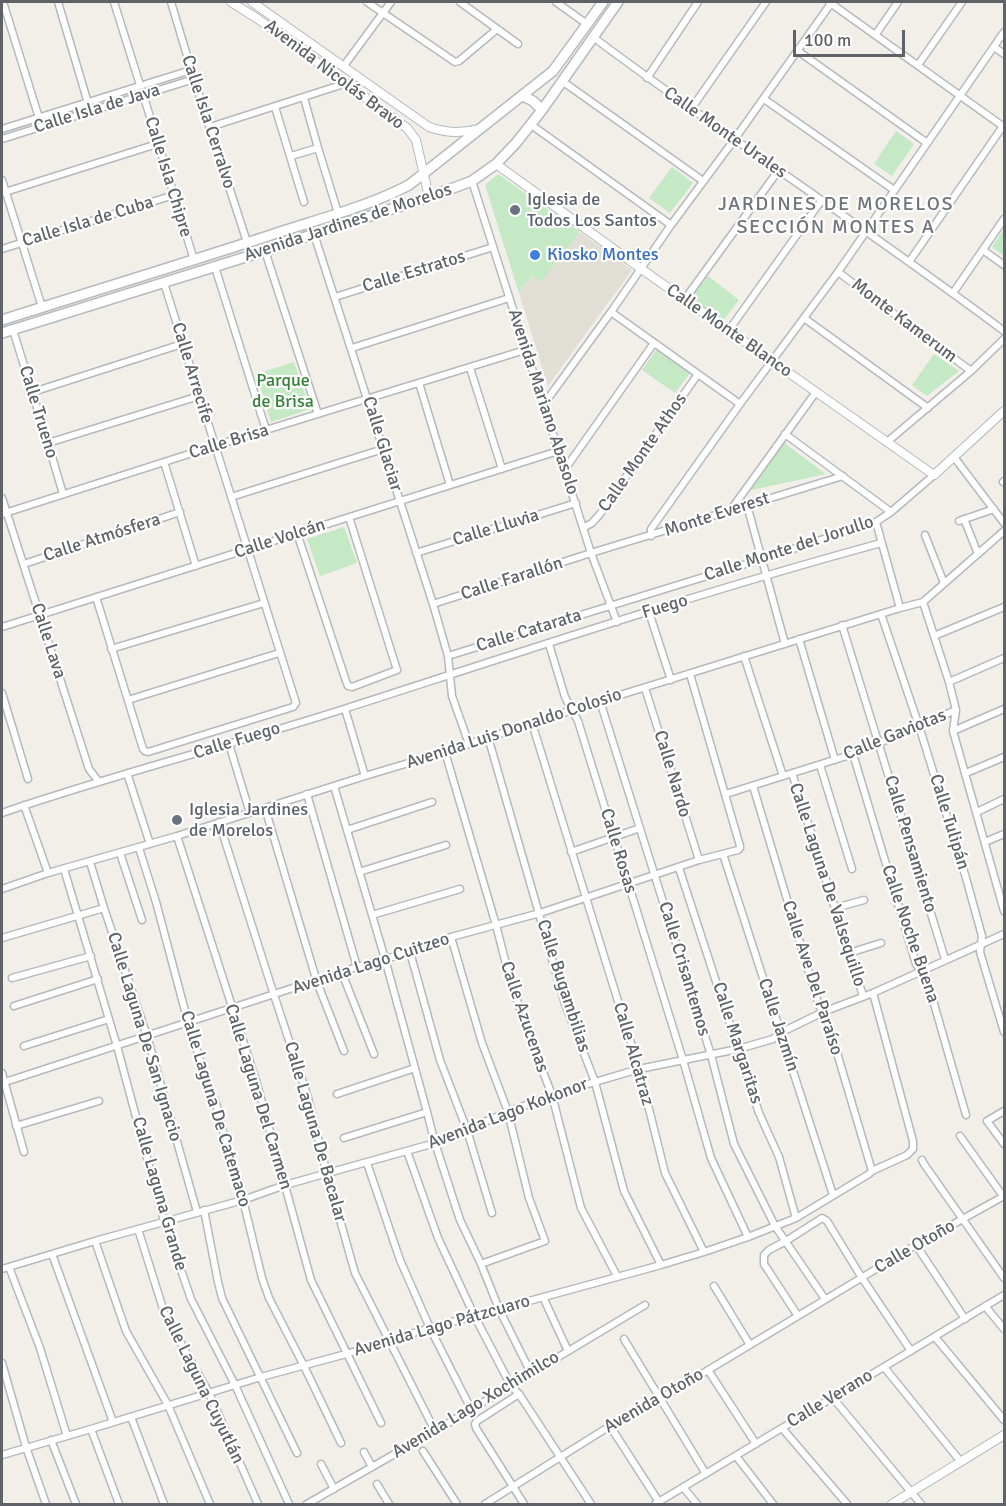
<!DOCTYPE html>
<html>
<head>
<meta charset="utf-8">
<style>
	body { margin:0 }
	#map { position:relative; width:1006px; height:1506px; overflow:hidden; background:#f1efe8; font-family:Signika,sans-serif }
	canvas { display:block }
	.frame { position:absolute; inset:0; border:3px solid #5f6368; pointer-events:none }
	.scale { position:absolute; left:793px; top:30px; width:112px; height:27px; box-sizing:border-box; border:3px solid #5f6368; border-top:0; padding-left:8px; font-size:18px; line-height:21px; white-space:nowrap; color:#5f6368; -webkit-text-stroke:4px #fff; paint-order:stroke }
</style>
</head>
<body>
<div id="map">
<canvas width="1006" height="1506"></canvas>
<div class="frame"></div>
<div class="scale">100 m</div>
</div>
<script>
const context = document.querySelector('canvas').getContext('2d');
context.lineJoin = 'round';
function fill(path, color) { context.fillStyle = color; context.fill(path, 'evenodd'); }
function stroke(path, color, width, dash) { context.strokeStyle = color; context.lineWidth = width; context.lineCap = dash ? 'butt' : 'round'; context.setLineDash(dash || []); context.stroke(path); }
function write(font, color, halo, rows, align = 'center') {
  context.font = font + ' Signika,sans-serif'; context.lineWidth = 4.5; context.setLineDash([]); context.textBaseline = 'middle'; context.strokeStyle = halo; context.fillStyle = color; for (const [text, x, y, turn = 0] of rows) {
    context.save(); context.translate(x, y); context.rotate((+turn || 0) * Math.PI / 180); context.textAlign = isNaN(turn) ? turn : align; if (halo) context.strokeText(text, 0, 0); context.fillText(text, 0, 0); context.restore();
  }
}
fill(new Path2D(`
	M580 232 632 270 548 386 519 293 533 276 541 282Z`), '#e1ded6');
fill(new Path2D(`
	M896 131 914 144 892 176 874 164Z
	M672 167 693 183 670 213 649 198Z
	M498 174 580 232 541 282 532 276 519 293 485 185Z
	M1004 229V256L992 247Z
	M708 276 739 300 723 321 691 297Z
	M657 349 690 373 675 393 642 370Z
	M934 354 959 371 927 396 912 385Z
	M294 362 310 409 271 422 256 374Z
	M783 442 826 474 747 491Z
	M344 527 357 563 320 576 307 539Z`), '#c5e8c5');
const minor = new Path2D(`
	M3 2 39 118
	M58 2 88 103
	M114 2 140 85
	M171 2 194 79 247 242
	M367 2 455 62 459 61 497 29
	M460 2 518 44
	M556 2 587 24
	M829 2 1004 127
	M876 34 898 2
	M593 37C728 138 869 230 1004 331
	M994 47 1004 54
	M798 51 927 143
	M918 65 962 2
	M343 67 391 2
	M647 78 698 2
	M562 81 703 181
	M143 94 194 260
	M304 98 318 148 338 213
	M764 99 894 190
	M275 107 304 202
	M691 109 766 2
	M530 124 671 225
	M210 127 347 83
	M2 129 191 70
	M2 139 194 79
	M291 156 318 148
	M2 180 42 307
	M472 181 591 553 617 622
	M2 193 157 144
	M314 234 433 604 448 656 452 696 469 744
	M2 249 174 195
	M983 250 1004 265
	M265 251 318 414
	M909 262 1003 126
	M215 267 266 430
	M838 272 971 371
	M953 293 1004 219
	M335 297 493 247
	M685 299 778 171
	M611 312 740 404
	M804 318 928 408
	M13 330 48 443 63 494
	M729 330 821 201
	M352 348 509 298
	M470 368 502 469
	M419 383 450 485
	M33 392 182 344
	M544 404 611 312 671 225 734 140 832 2
	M785 434 891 512
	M887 442 971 371 1004 339
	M48 443 199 396
	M954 457 1004 523
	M164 462 196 566
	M565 469 654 343
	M1003 482 1004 481
	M231 497 383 449
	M2 498 89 769 99 782
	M747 505 785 644
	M730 511 816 392
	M2 514 214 446 525 350
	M964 519 978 554
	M959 521 994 509
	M876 522 900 608
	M583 528 592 523 600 514 698 374
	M297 533 346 681 348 686 352 687 397 670 349 517
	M925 535 944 583
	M651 536V529L740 404 838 272 1004 32
	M416 553 576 503
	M24 564 180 512
	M96 597 143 749 145 751 148 752 293 707 296 703 164 283
	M923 602 949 682 956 710 953 731 1004 911
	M433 604 591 553 843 476
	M649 612 671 680
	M881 614 919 726 966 878 982 936 980 952 1004 1032
	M842 625 945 959
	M2 627 558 451
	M934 636 1004 607
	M799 639 835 760
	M549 644 565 697 578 721 683 1060 711 1158 748 1237
	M111 649 264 603
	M448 656 762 559 876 522 891 512 934 475
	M744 656 783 776
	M949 682 1004 658
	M645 688 699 860
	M2 693 28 779
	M128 700 279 653
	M600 701 711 1055 734 1144 775 1226 825 1299
	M345 709 365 776
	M532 723 639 1069 665 1173 704 1252
	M953 731 1004 709
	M488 737 565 1004 595 1082 624 1191 661 1265
	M229 744 250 813
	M445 752 496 925 508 972 526 1028 552 1095 581 1208 617 1276
	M853 754 916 964 926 976 966 1115
	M820 765 852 869
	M127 773 150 844
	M792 773 863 996
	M966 773 1004 757
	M334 786 385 959 427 1112 435 1143 460 1220 481 1264 499 1309 531 1373
	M753 786 819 1006 827 1019 872 1171
	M307 794 357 967
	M726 794 853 754 956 710
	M24 805 48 873
	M265 808 317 982 344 1051
	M977 812 1004 799
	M2 813C115 774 232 745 347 708 524 651 701 592 881 543
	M219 822 274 995 308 1098 327 1174 355 1273 435 1431
	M347 830 432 802
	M177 836 257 1084 311 1280 381 1423
	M985 842 1004 834
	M139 848 156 902 188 1022 209 1089 216 1103 237 1189 243 1200 262 1278 269 1298 304 1366 341 1443
	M571 852 640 828
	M120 853 142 920
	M723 854 833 1195
	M90 862 104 908 147 1036 197 1212
	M679 868 759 1113 779 1157 796 1218
	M64 869 117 1046 164 1221 191 1299 235 1385 289 1504
	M359 872 446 845
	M2 889 48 873 177 836 365 776 445 752 572 710 900 608 923 602 1004 531
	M835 908 864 900
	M372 915 460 889
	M451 937 482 1043 508 1112 529 1198 545 1241 481 1264
	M2 938 104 908
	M410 952 440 1060 467 1130 492 1213
	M849 953 881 943
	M342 973 374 1054
	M12 978 91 956
	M14 1006 98 979
	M24 1046 109 1019
	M2 1073 24 1152
	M2 1083 357 967 410 952 451 937 540 913 699 860 738 850 740 848V846L690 674
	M337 1094 415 1068
	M1004 1111 987 1121 1004 1144
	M16 1126 99 1101
	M960 1136 1003 1196
	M344 1138 427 1112
	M407 1151 438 1238 474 1315 511 1386 519 1394 591 1504
	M922 1160 924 1164 1004 1278
	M367 1163 400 1260 430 1328 471 1409
	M204 1210 218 1282 222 1298 297 1453
	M138 1229 165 1315 209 1393 258 1504
	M95 1241 126 1331 168 1405 210 1504
	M916 1245 965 1319
	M52 1254 113 1422
	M9 1267 40 1348 67 1436
	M2 1269 95 1241 243 1200 285 1185 435 1143 508 1112 552 1095 595 1082 639 1069 738 1049 773 1039 780 1033 823 1012 873 993 1004 934
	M714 1286 750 1345
	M543 1297 568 1351
	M985 1306 1004 1329
	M798 1316 764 1264V1255L769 1250 786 1241 822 1218 827 1221 862 1278 911 1351
	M935 1337 1004 1420
	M624 1339 706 1474
	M2 1363 26 1447 46 1504
	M884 1367 961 1462
	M708 1370 756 1444
	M519 1394 477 1421 475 1424 476 1428 524 1504
	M833 1398 921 1504
	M131 1417 164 1504
	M610 1426 659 1502
	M782 1428 847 1504
	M91 1429 119 1504
	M51 1440 76 1504
	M423 1451 457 1504
	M364 1452 372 1467
	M2 1455 91 1429 261 1377 346 1354 430 1328 661 1265 704 1252 748 1237 796 1218 869 1174 872 1171 907 1155 913 1149V1141L873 993
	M736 1456 773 1504
	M321 1464 334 1489
	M377 1484 389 1504
	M683 1487 697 1504
	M307 1504 435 1431 645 1305
	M485 1504 610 1426 660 1399 916 1245 1004 1196
	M655 1504 1004 1295`);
const tertiary = new Path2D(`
	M231 2 258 19 407 128 416 140 429 197
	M252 2 429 127C446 133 461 134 478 129
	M496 164 640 268 934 475 1004 411
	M892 1504 1004 1435`);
const secondary = new Path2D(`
	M523 96 533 101 542 110
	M2 320C90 292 179 265 268 236 315 220 365 208 409 185L553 71 603 2
	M2 333 265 251 314 234 429 197 472 181 496 164 516 143 542 110 618 2`);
stroke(minor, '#b5b8bc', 9);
stroke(tertiary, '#b5b8bc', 10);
stroke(secondary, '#b6babf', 12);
stroke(minor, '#fff', 6);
stroke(tertiary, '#fff', 8);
stroke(secondary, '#fff', 9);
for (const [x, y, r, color] of [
	[515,210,6,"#6b7280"],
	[535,255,6,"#3f7fe0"],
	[177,820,6,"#6b7280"]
]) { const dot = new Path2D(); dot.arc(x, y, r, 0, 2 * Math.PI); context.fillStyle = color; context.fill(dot); stroke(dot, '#fff', 2); }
write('18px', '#5f6368', '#fff', [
	["Avenida Nicolás Bravo",334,75,37],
	["Calle Isla de Java",97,109,-17],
	["Calle Isla Cerralvo",208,122,72],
	["Calle Monte Urales",725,133,35],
	["Calle Isla Chipre",168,177,73],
	["Calle Isla de Cuba",88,222,-17],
	["Avenida Jardines de Morelos",348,223,-18],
	["Calle Estratos",414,272,-17],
	["Monte Kamerum",904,321,37],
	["Calle Monte Blanco",729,331,35],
	["Calle Arrecife",192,373,73],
	["Avenida Mariano Abasolo",543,402,72],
	["Calle Trueno",38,412,73],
	["Calle Brisa",229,442,-17],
	["Calle Glaciar",382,444,73],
	["Calle Monte Athos",643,453,-55],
	["Monte Everest",717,515,-18],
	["Calle Lluvia",496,528,-17],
	["Calle Atmósfera",102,538,-18],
	["Calle Volcán",280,539,-18],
	["Calle Monte del Jorullo",789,549,-18],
	["Calle Farallón",512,579,-18],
	["Fuego",665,607,-17],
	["Calle Catarata",529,631,-17],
	["Calle Lava",48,641,72],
	["Avenida Luis Donaldo Colosio",514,729,-18],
	["Calle Gaviotas",895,735,-22],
	["Calle Fuego",237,741,-17],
	["Calle Nardo",672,774,73],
	["Calle Tulipán",949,822,73],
	["Calle Pensamiento",910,844,73],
	["Calle Rosas",618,851,73],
	["Calle Laguna De Valsequillo",827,885,72],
	["Calle Noche Buena",910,934,71],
	["Avenida Lago Cuitzeo",371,964,-18],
	["Calle Crisantemos",684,969,73],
	["Calle Ave Del Paraíso",812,978,72],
	["Calle Bugambilias",563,986,72],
	["Calle Azucenas",524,1017,71],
	["Calle Jazmín",778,1025,72],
	["Calle Laguna De San Ignacio",144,1037,73],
	["Calle Margaritas",737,1043,72],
	["Calle Alcatraz",633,1054,74],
	["Calle Laguna Del Carmen",258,1097,73],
	["Calle Laguna De Catemaco",215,1109,73],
	["Avenida Lago Kokonor",508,1114,-21],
	["Calle Laguna De Bacalar",315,1132,74],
	["Calle Laguna Grande",159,1194,74],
	["Calle Otoño",915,1247,-30],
	["Avenida Lago Pátzcuaro",442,1326,-16],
	["Calle Laguna Cuyutlán",201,1385,64],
	["Calle Verano",830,1399,-31],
	["Avenida Otoño",654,1401,-30],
	["Avenida Lago Xochimilco",476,1405,-31]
]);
write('18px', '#5b616d', '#fff', [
	["Iglesia de",527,200],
	["Todos Los Santos",527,221],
	["Iglesia Jardines",189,810],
	["de Morelos",189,831]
], 'left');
write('18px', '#366cbe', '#fff', [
	["Kiosko Montes",547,255]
], 'left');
write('18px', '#348238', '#fff', [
	["Parque",283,381],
	["de Brisa",283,402]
]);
context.letterSpacing = '1.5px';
write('20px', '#70757a', '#fff', [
	["JARDINES DE MORELOS",836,205],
	["SECCIÓN MONTES A",836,228]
]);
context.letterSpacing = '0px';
</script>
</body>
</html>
